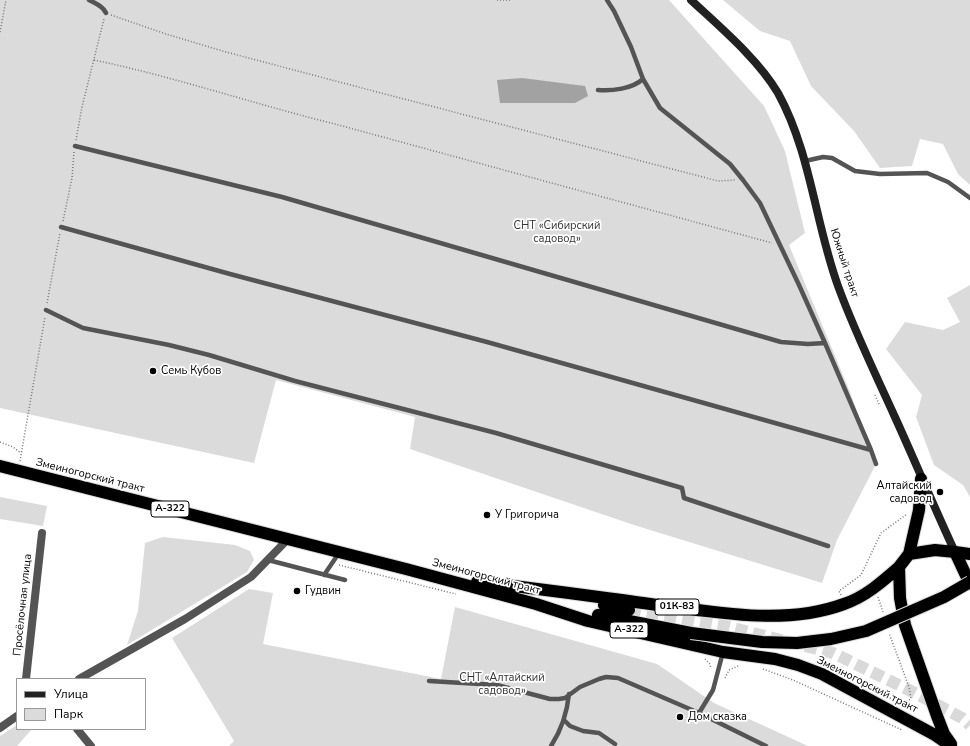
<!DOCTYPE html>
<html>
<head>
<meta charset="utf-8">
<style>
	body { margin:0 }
	#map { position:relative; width:970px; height:746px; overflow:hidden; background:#fff; font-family:"Nunito Sans",sans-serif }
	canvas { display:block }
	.legend { position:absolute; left:16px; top:678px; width:130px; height:52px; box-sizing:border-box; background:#fff; border:1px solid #999; margin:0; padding:5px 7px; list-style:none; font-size:12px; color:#000 }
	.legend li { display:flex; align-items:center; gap:8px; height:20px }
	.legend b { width:20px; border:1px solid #999 }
</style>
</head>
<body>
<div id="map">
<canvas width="970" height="746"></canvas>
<ul class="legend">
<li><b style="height:5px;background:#212121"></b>Улица</li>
<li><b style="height:11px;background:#dbdbdb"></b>Парк</li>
</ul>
</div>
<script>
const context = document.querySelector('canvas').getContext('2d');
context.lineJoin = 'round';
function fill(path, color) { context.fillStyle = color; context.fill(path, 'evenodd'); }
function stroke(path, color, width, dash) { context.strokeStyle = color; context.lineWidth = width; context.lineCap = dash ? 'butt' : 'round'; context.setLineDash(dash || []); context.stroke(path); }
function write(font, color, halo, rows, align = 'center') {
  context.font = font + ' "Nunito Sans",sans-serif'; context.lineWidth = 3.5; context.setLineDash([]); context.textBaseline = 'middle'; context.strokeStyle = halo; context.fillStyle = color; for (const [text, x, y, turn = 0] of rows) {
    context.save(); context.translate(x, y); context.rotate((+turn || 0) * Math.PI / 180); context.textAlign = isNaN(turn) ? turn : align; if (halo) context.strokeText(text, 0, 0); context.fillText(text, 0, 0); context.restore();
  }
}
fill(new Path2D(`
	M0 0H669L764 106 785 151 805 233 789 245 850 392 876 464 837 540 822 583 634 525 410 449 415 417 276 380 254 463 0 408Z
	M723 0H970V185L958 174 943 144 920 139 912 166 880 168 854 131 811 86 790 41 760 31Z
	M970 285V497L963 485 934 465 916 417 922 395 886 349 905 322 943 330 960 322 947 298Z
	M0 497 47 506 43 526 0 519Z
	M163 537 235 545 250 551 254 560 247 572 127 645 138 611 145 543Z
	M249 589 273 593 263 644 441 679 455 607 657 664 714 703 808 746H229L234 741 172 638Z
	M17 725V729H32L17 746H0V736Z`), '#dbdbdb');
fill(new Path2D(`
	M522 78 585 86 588 96 575 103H500L497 80Z`), '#a2a2a2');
stroke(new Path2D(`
	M629 610 725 626 833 653 911 691 962 718 970 725`), '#d9d9d9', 12, [12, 6]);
const highway = new Path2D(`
	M0 466 406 569 536 604 588 621 723 652 775 659 798 665 822 674 935 735 951 746
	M955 552 970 554
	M909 554 919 510 921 479
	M477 582C537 588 597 597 658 605 719 612 784 626 844 604 865 597 882 582 899 567
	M604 605 629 610
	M598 615 691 633
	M951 744 944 734 937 716 905 625 900 598 899 567 909 554 935 550 955 552 970 584`);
stroke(highway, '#dbdbdb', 14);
stroke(new Path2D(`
	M497 0H511
	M111 15 166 34 226 52 362 88 718 181 735 180
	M0 32 6 0
	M94 60C175 77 254 104 335 124L772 243
	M76 140 82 107 104 19
	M63 221 72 178 74 152
	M47 303 60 233
	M875 395 880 406
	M0 442 13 447 21 453
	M20 461 45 317
	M339 565 456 594
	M841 595 839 591 861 575 881 533 907 514
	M878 597 883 612
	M705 659 710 664 711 669
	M763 669 793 680 902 730
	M725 678 729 670 740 665
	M887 697 903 703 911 699 909 687 889 633`), '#767676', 1.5, [1, 2]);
stroke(new Path2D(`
	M89 0C95 3 103 6 106 13
	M598 90C612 91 632 89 643 79
	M75 146 282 197 781 342 808 344 825 343 799 285 760 203 743 180 730 164 660 108 643 79 631 47 614 11 607 0
	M805 161 823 157 832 158 855 171 880 174 927 173 948 182 970 198
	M61 227 230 274 487 342 871 450 825 343
	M46 310 83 328 169 345 209 355 295 381 496 433 682 488 684 498 828 546
	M871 450 876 464
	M268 560 345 580
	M324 575 339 553
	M429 681 497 685 550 699H559L565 698 580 687 599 679 606 677 618 678 699 713 766 746
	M699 713 713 690 723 652
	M565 721 570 726 583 731 599 733 615 744
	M551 746C562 729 567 714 569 694`), '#545454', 4.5);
stroke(new Path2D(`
	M26 679 42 533
	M79 679 185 619 251 577 288 539
	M0 728 17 716
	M77 729 91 746`), '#545454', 8);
stroke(new Path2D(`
	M691 0C720 27 758 59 778 93 811 153 815 223 838 286 854 330 875 373 894 415 915 461 934 507 955 552`), '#212121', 8);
stroke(highway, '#000', 12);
const highwayBridge = new Path2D(`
	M691 633 762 642 797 643 831 639 866 631 944 597 970 582`);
stroke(highwayBridge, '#dbdbdb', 14, []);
stroke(highwayBridge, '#000', 12);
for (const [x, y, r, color] of [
	[153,371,4,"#000"],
	[940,492,4,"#000"],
	[487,515,4,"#000"],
	[297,591,4,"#000"],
	[680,717,4,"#000"]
]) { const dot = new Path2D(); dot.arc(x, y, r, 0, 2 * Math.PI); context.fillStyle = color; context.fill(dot); stroke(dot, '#fff', 1.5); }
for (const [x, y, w] of [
	[170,509,38],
	[677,607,44],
	[629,630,38]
]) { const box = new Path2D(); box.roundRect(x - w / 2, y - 8, w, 16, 3); context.fillStyle = '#fff'; context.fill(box); stroke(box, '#000', 1); }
write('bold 10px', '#000', null, [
	["А-322",170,509],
	["01К-83",677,607],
	["А-322",629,630]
]);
write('11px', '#323232', '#fff', [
	["СНТ «Сибирский",557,226],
	["садовод»",557,239],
	["СНТ «Алтайский",502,678],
	["садовод»",502,691]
]);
write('11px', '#000', '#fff', [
	["Южный тракт",844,263,72],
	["Змеиногорский тракт",90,476,14],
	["Змеиногорский тракт",486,577,15],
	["Просёлочная улица",23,605,-84],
	["Змеиногорский тракт",867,685,27]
]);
write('11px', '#000', '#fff', [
	["Семь Кубов",161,371],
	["Алтайский",932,486,"right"],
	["садовод",932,499,"right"],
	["У Григорича",495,515],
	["Гудвин",305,591],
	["Дом сказка",688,717]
], 'left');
</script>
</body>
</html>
